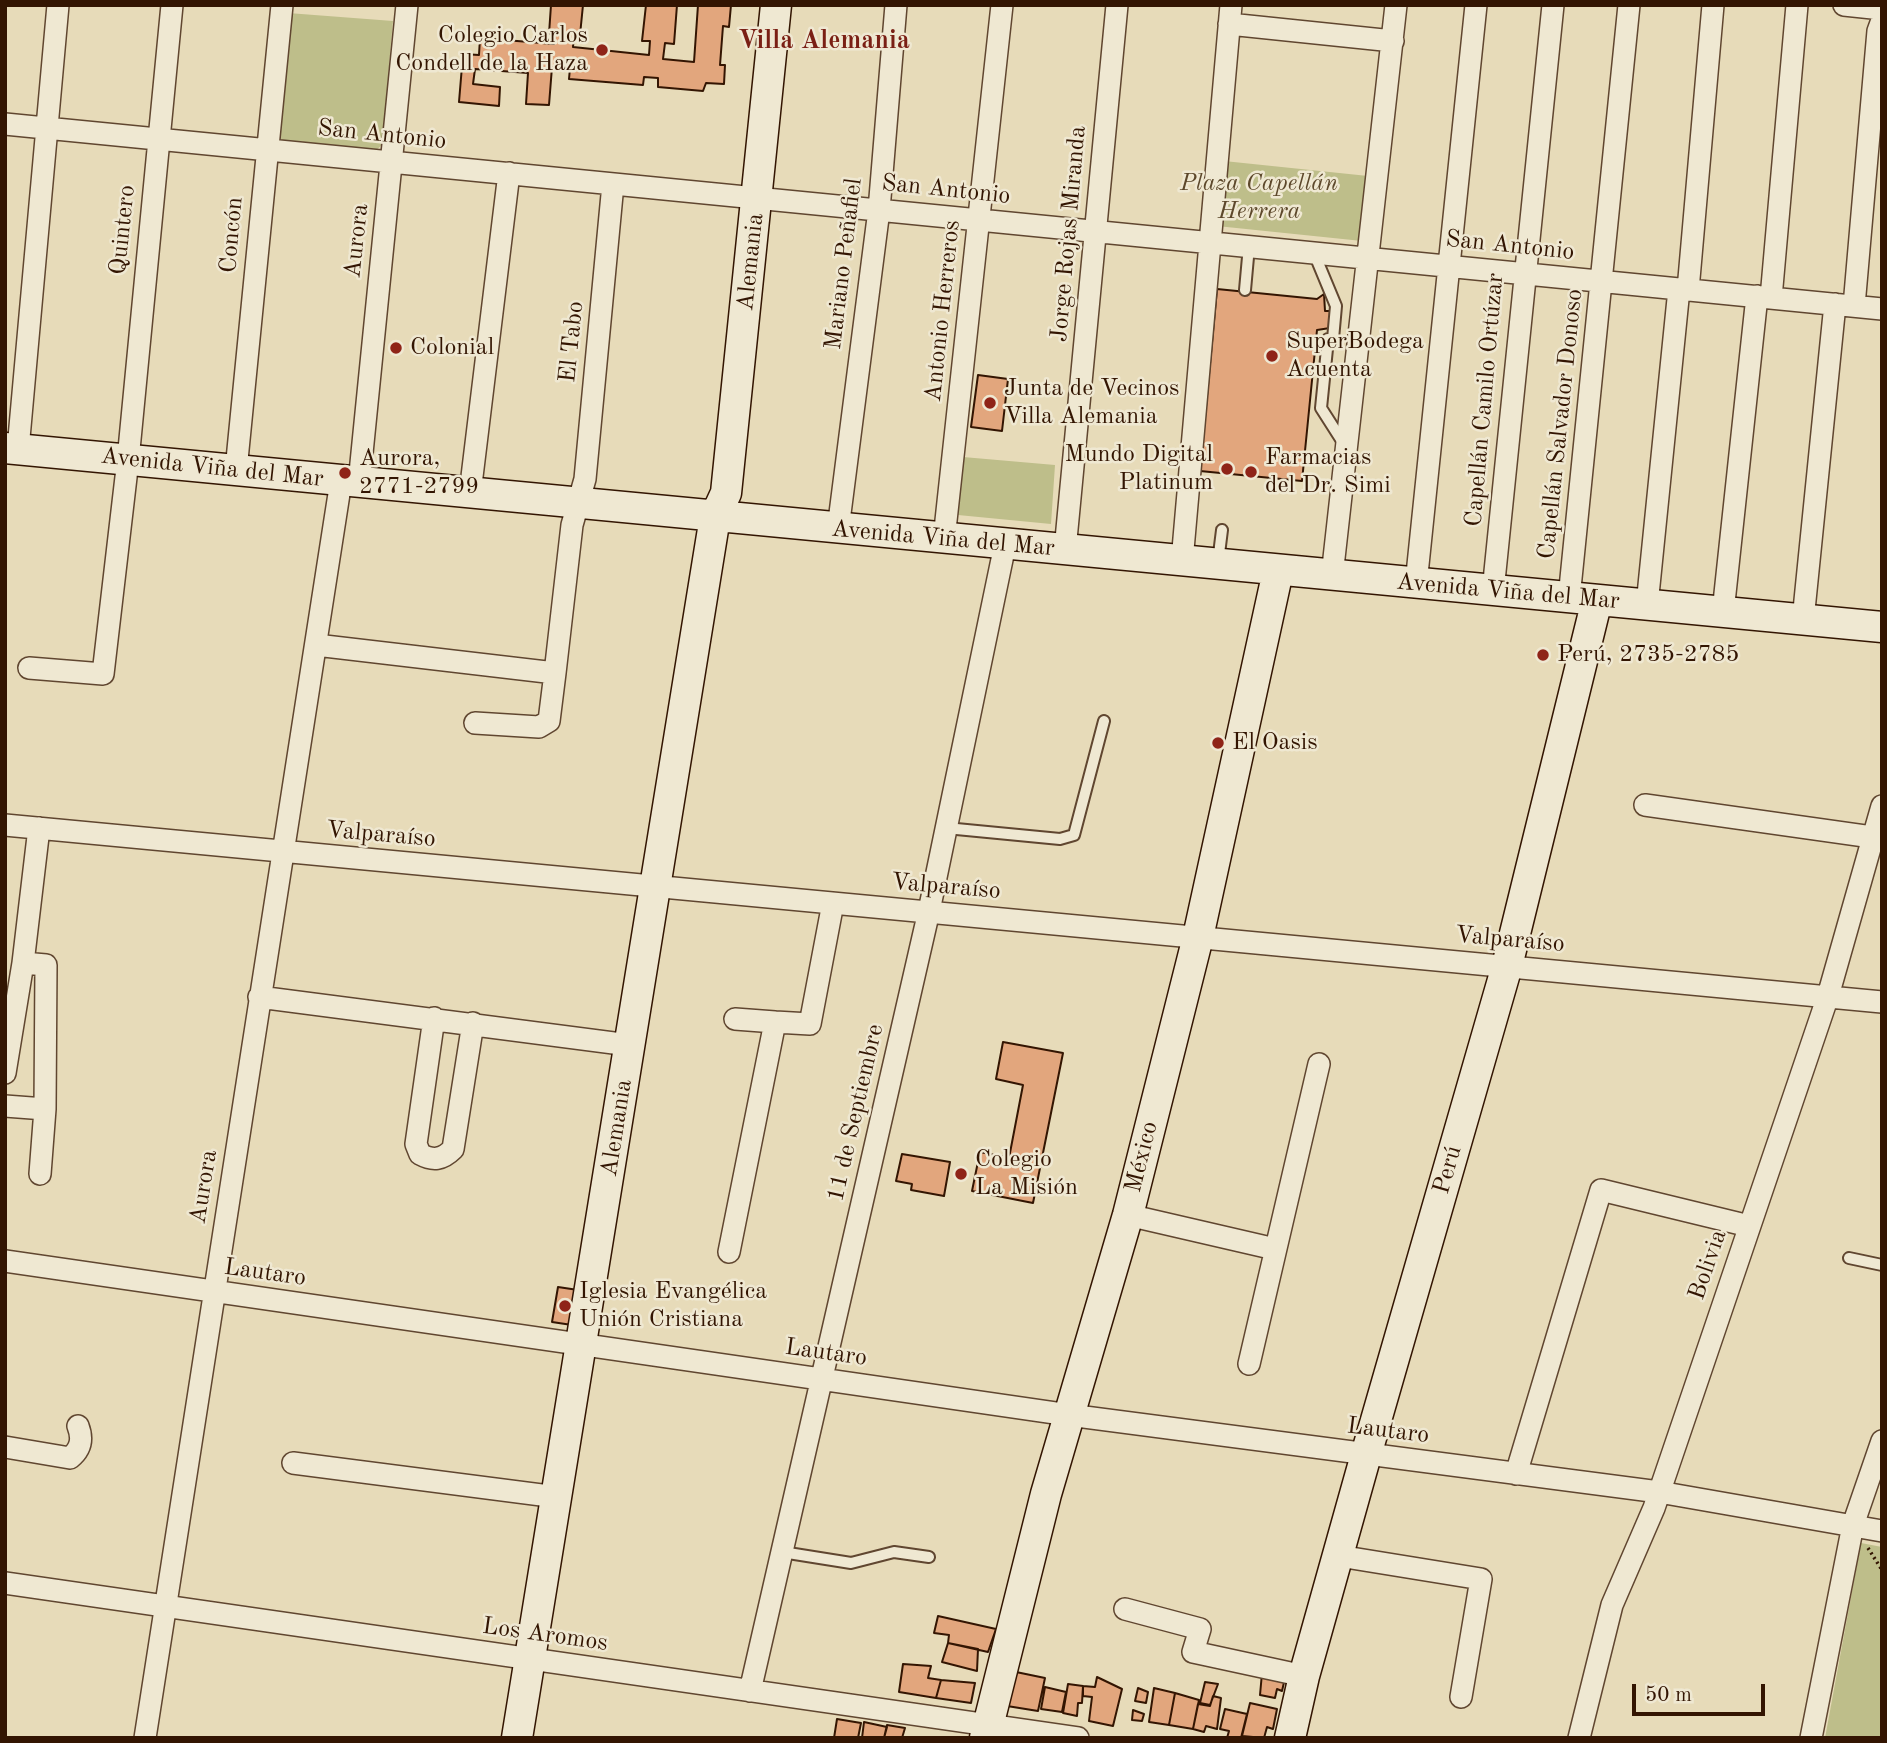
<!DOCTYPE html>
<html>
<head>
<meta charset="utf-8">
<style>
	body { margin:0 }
	#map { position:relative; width:1887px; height:1743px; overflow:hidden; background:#e7dbb9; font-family:"Old Standard TT",serif }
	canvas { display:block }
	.frame { position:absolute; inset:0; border:7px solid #331502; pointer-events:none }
	.scale { position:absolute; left:1632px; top:1684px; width:133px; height:32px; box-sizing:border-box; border:4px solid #331502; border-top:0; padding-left:9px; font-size:21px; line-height:24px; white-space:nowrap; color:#331502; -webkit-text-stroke:5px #efe8d2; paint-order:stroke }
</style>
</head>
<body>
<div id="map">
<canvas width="1887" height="1743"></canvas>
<div class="frame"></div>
<div class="scale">50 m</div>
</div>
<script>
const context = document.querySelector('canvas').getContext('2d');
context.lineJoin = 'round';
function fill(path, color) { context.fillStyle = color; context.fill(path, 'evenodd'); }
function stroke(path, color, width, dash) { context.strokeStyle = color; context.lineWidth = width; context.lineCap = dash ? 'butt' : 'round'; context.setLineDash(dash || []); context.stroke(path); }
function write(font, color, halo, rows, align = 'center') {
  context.font = font + ' "Old Standard TT",serif'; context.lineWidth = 5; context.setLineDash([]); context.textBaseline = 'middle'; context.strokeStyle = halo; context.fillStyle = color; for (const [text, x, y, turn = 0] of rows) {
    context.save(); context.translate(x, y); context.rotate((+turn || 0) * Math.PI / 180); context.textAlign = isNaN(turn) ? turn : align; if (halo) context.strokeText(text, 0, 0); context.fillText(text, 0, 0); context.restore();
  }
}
fill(new Path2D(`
	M288 13 393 21 382 145 374 152 275 143Z
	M1224 161 1368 176 1362 241 1217 226Z
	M963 457 1055 465 1051 524 958 515Z
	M1861 1543 1882 1547V1738H1825Z`), '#bebe8a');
const building = new Path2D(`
	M551 5H583L580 35 574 34 573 47 649 55 650 41H642L646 5H677L674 44 665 43 663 59 694 62 698 5H731L729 27 723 26 720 65H725L724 84 706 83 703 91 658 87V78L644 77 643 85 569 79 570 68 552 67 549 105 526 104 528 73 475 69 473 84 500 87 499 106 459 102 463 54 479 55 480 38 554 44 555 34H549Z
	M1217 289 1317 299 1324 294 1325 311H1331L1330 328 1317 330 1302 481 1200 471Z
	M978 375 1008 379 1002 431 971 427Z
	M1003 1042 1063 1053 1033 1203 972 1191 980 1152 1009 1158 1023 1085 996 1079Z
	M902 1154 950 1162 944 1196 911 1190 912 1184 896 1181Z
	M558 1287 578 1290 572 1325 552 1322Z
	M938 1616 996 1629 988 1652 948 1643 949 1635 934 1633Z
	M948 1643 978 1649 977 1671 942 1662Z
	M903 1664 931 1666 928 1678 941 1680 936 1698 899 1692Z
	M1016 1672 1045 1678 1038 1711 1007 1706Z
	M1262 1673 1285 1678 1282 1691 1277 1689 1275 1698 1260 1695Z
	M1097 1677 1122 1689 1113 1726 1089 1721 1092 1697 1083 1696V1686L1095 1687Z
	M941 1680 975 1683 971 1703 936 1698Z
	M1205 1682 1218 1684 1210 1705 1200 1703Z
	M1068 1684 1083 1686 1082 1703H1078L1077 1716 1063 1713Z
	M1045 1687 1066 1692 1062 1712 1041 1709Z
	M1138 1688 1148 1692 1146 1703 1135 1701Z
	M1154 1688 1175 1693 1169 1725 1149 1722Z
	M1175 1693 1199 1700 1193 1729 1169 1725Z
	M1213 1696 1221 1698 1217 1729 1206 1726 1204 1732 1193 1729 1198 1704 1210 1706Z
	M1250 1703 1277 1709 1273 1729 1267 1727 1264 1738 1242 1736Z
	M1225 1709 1247 1714 1241 1738H1227L1229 1731 1220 1729Z
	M1133 1710 1144 1714 1142 1721 1132 1720Z
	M837 1719 861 1723 858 1738H834Z
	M864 1722 887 1727 884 1738H862Z
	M887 1725 905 1728 902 1738H884Z`);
fill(building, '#e2a67d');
stroke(building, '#331502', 2);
const lane = new Path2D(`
	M1314 253 1336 306 1333 339H1328L1321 408 1344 444
	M1245 290 1249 246
	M1218 562 1222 530
	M946 828 1060 839 1074 835 1104 721
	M1849 1258 1882 1265
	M782 1552 851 1563 894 1552 929 1557`);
const street = new Path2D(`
	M1844 5 1882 9
	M1229 24 1393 41
	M5 124 1882 309
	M1688 290 1713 5
	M1771 298 1797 5
	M1854 306 1878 31 1882 20
	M18 449 58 5
	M236 470 282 5
	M359 483 407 5
	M470 493 509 173
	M838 529 879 210 896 5
	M944 539 1002 5
	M1065 550 1117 5
	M1182 561 1231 5
	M1332 576 1396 5
	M1416 584 1476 5
	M1493 591 1553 5
	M1569 598 1629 5
	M1647 605 1679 289
	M1723 612 1757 296
	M1803 620 1835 304
	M316 645 555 673 572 525 585 479 613 184
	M29 668 103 674 128 460 172 5
	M475 723 539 727 549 721 555 673
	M1645 805 1872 837
	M5 825 1882 1002
	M23 963 46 965 45 1109 40 1174
	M259 997 629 1045
	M434 1018 416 1144 420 1154C433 1161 442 1160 453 1149L473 1023
	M735 1019 775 1022
	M5 1073 23 963 39 828
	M5 1106 45 1109
	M1128 1215 1275 1249
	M729 1252 775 1022 810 1024 833 903
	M5 1261 1069 1415 1659 1492 1882 1531
	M1249 1364 1319 1064
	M5 1447 70 1458C81 1449 83 1439 78 1426
	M293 1463 557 1497
	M1516 1474 1601 1190 1749 1226
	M1339 1556 1481 1579 1461 1697
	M5 1583 1078 1738
	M1125 1609 1200 1629 1193 1652 1304 1676
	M750 1691 929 911 1005 545
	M145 1738 341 481
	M1579 1738 1612 1605 1654 1508 1828 996 1882 806
	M1811 1738 1853 1525 1882 1441`);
const secondary = new Path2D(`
	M5 448 1882 627
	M517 1738 715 517 726 493 776 5
	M985 1738 1046 1494 1128 1215 1198 937 1278 571
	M1290 1738 1304 1676 1366 1455 1507 966 1597 600`);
stroke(lane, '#604630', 14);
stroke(street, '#604630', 24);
stroke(secondary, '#331502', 33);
stroke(new Path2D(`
	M1868 1548 1882 1570`), '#331502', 3.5, [2, 3.5]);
stroke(lane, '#efe8d2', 10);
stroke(street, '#efe8d2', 21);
stroke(secondary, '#efe8d2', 30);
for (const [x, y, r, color] of [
	[602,50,7,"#8f2418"],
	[396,348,7,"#8f2418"],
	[1272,356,7,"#8f2418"],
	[990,403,7,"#8f2418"],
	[1227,469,7,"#8f2418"],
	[1251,472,7,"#8f2418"],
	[345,473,7,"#8f2418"],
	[1543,655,7,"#8f2418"],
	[1218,743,7,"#8f2418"],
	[961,1174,7,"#8f2418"],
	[565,1306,7,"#8f2418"]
]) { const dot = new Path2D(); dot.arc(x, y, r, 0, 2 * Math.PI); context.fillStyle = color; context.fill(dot); stroke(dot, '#efe8d2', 2.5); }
write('24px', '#331502', '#efe8d2', [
	["Colegio Carlos",588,36,"right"],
	["Condell de la Haza",588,64,"right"],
	["SuperBodega",1286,342],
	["Acuenta",1286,370],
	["Colonial",410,348],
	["Junta de Vecinos",1004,389],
	["Villa Alemania",1004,417],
	["Mundo Digital",1213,455,"right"],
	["Platinum",1213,483,"right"],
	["Farmacias",1265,458],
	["del Dr. Simi",1265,486],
	["Aurora,",359,459],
	["2771-2799",359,487],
	["Perú, 2735-2785",1557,655],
	["El Oasis",1232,743],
	["Colegio",975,1160],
	["La Misión",975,1188],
	["Iglesia Evangélica",579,1292],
	["Unión Cristiana",579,1320]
], 'left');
write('24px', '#331502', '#efe8d2', [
	["San Antonio",382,135,6],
	["San Antonio",946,190,6],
	["Quintero",123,230,-84],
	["Jorge Rojas Miranda",1069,234,-85],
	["Concón",232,235,-85],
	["Aurora",357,241,-84],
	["San Antonio",1510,246,6],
	["Alemania",751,262,-84],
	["Mariano Peñafiel",844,264,-83],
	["Antonio Herreros",943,311,-84],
	["El Tabo",572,342,-84],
	["Capellán Camilo Ortúzar",1485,400,-85],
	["Capellán Salvador Donoso",1561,424,-84],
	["Avenida Viña del Mar",212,468,6],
	["Avenida Viña del Mar",943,539,5],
	["Avenida Viña del Mar",1508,592,5],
	["Valparaíso",381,835,5],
	["Valparaíso",946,887,5],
	["Valparaíso",1510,940,5],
	["11 de Septiembre",856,1113,-77],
	["Alemania",617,1128,-81],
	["México",1142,1157,-76],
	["Perú",1448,1170,-74],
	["Aurora",204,1187,-81],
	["Bolivia",1708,1265,-71],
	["Lautaro",265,1273,8],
	["Lautaro",826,1353,8],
	["Lautaro",1388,1431,7],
	["Los Aromos",545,1635,8]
]);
write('italic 24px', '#5d482b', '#efe8d2', [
	["Plaza Capellán",1259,184],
	["Herrera",1259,212]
]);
write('bold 26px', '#7a1f14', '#efe8d2', [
	["Villa Alemania",824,41]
]);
</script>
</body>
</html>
